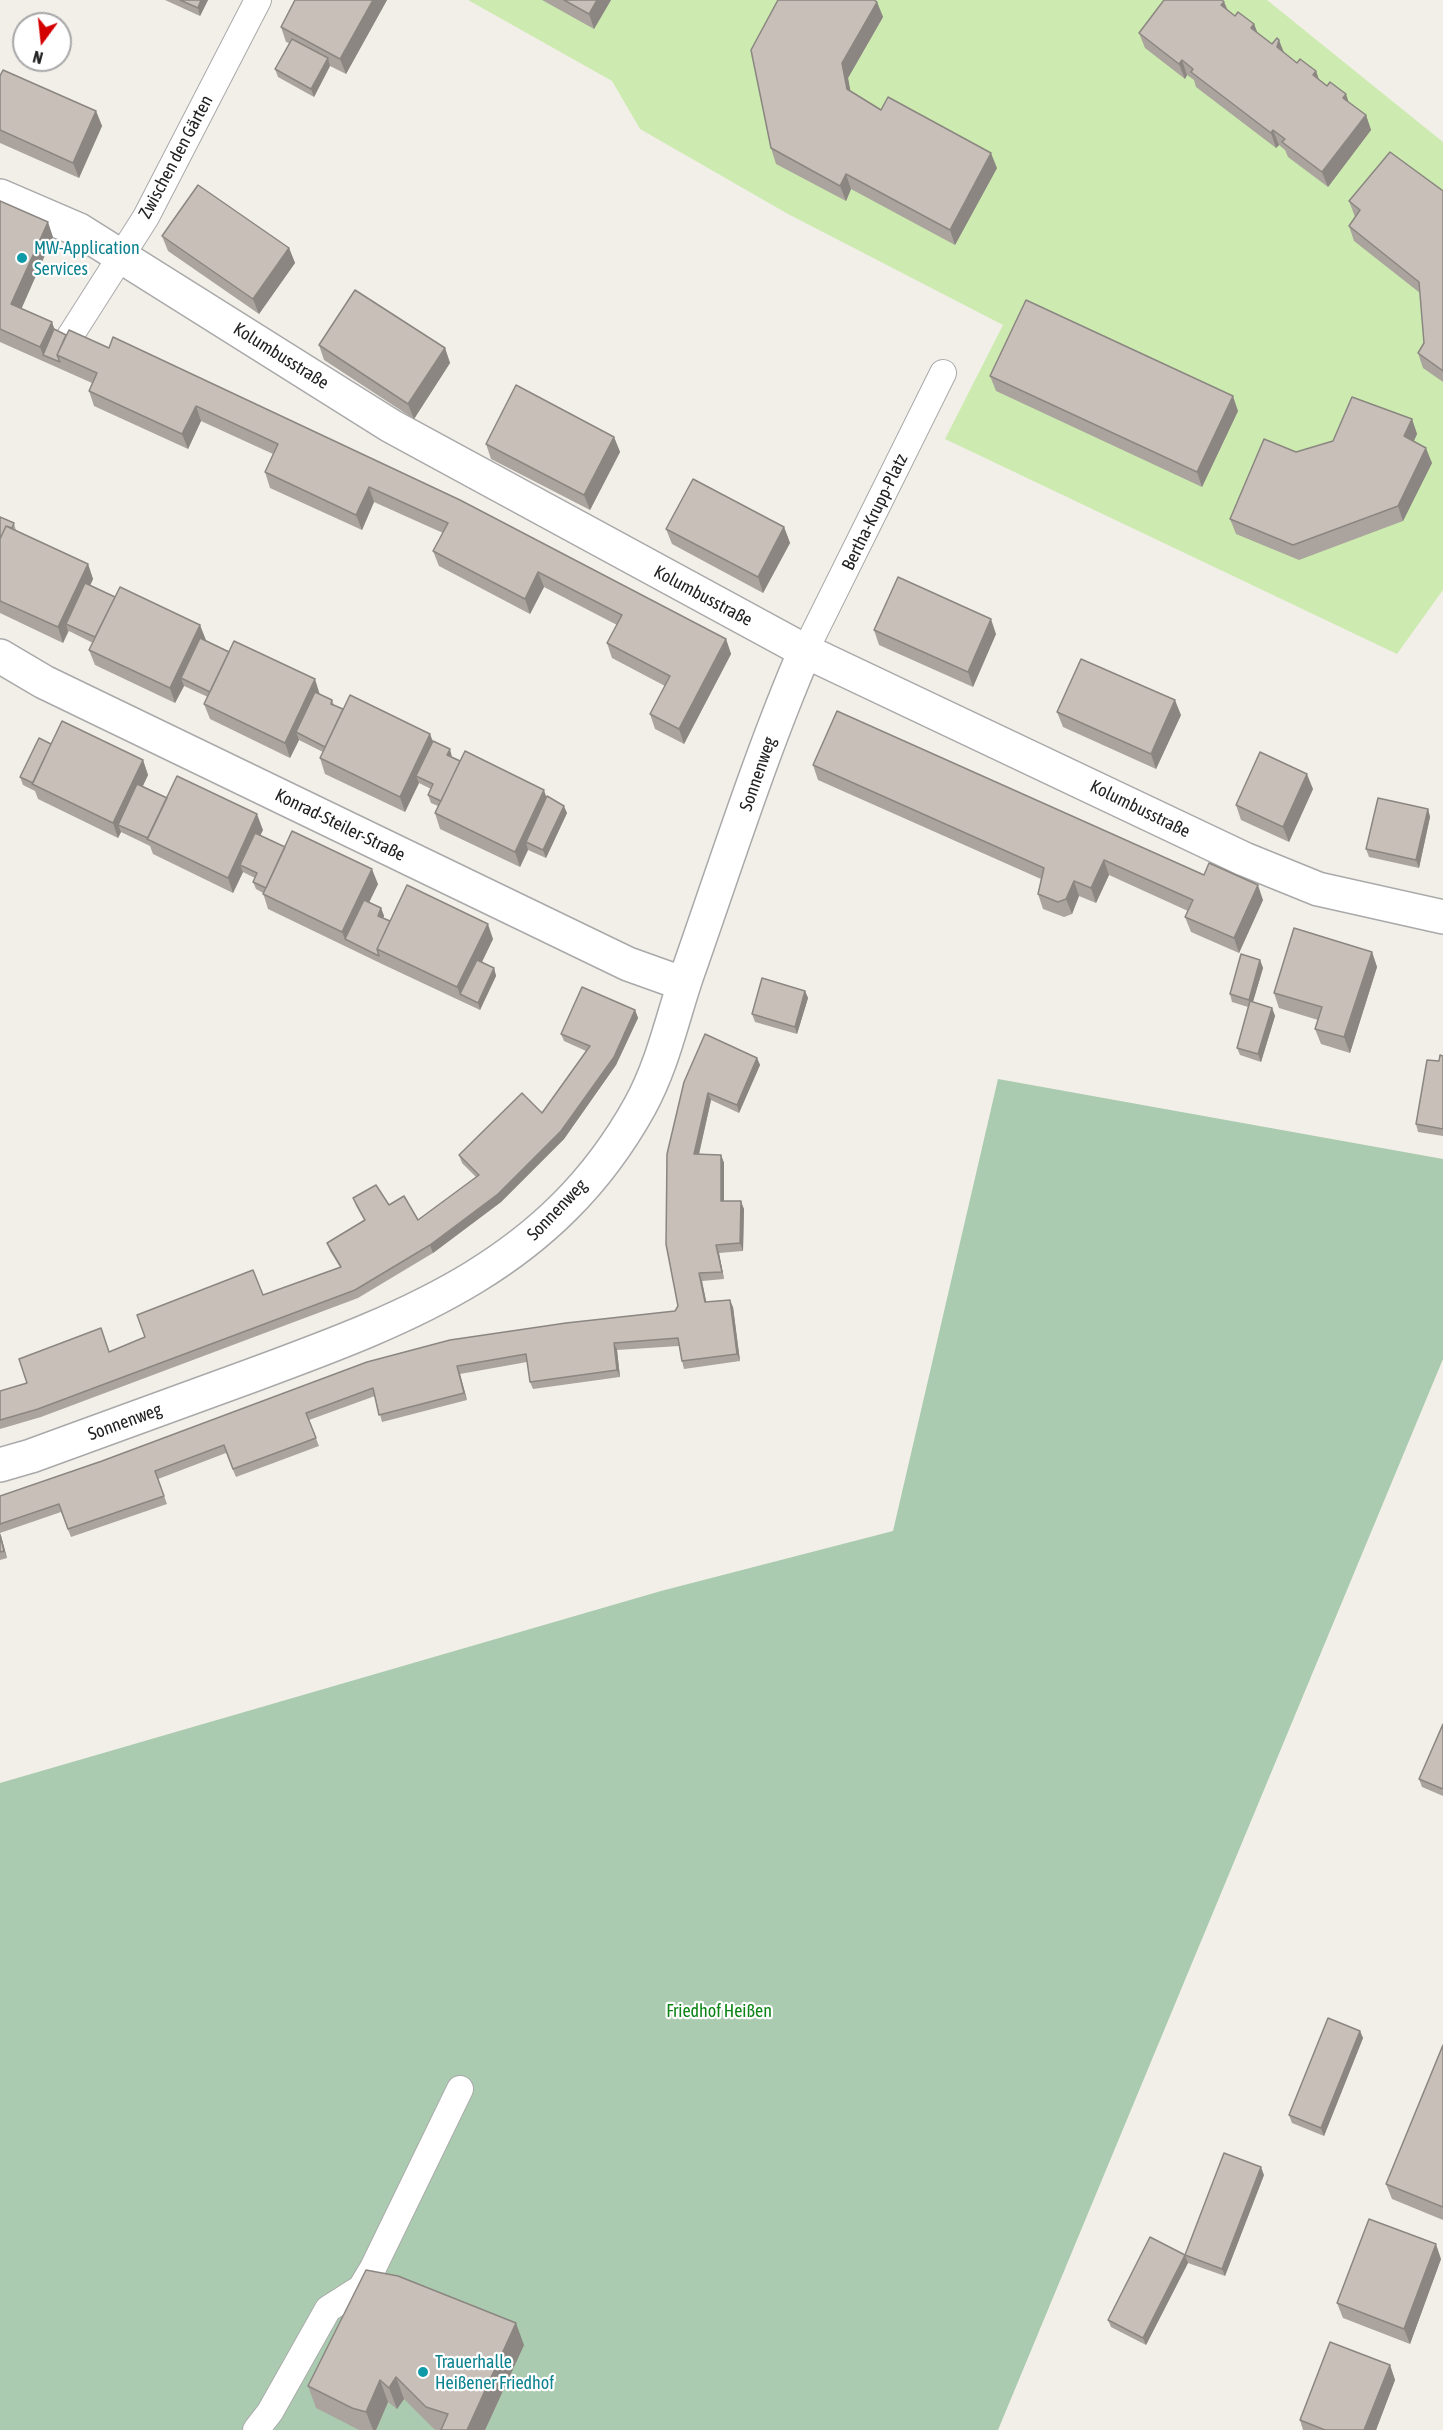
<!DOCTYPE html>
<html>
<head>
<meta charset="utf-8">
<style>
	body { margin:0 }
	#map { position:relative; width:1443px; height:2430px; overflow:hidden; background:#f2efe9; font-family:"Asap Condensed",sans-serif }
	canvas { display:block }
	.north { position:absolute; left:12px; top:12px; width:60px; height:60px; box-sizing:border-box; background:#fff; border:2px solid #a7a7a7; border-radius:50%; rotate:195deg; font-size:16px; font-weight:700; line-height:24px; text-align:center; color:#222 }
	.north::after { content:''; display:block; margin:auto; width:21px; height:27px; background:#d40000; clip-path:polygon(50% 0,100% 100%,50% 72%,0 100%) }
</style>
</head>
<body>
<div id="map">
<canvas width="1443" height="2430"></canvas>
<div class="north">N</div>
</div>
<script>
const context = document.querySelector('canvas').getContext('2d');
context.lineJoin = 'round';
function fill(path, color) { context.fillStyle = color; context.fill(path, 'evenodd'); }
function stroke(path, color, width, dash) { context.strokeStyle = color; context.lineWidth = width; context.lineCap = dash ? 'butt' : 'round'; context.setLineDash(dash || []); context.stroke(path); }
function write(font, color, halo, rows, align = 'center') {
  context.font = font + ' "Asap Condensed",sans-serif'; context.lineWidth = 4.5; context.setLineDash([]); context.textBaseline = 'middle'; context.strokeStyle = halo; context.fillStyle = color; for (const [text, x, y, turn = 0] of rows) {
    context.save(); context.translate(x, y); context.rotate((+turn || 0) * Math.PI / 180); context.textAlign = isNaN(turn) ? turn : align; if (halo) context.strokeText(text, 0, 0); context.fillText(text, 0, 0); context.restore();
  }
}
fill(new Path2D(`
	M468 0H1267L1443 142V590L1397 654 945 439 1003 325 788 214 640 129 612 81Z`), '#cdebb0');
fill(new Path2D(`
	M998 1079 1443 1159V1359L998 2430H0V1783L661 1591 893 1531Z`), '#aacbaf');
const lane = new Path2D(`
	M67 341 146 217 258 0
	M805 651 943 373
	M256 2430 270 2412 328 2309 361 2288 373 2268 460 2089`);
const street = new Path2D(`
	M0 196 79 230 391 426 805 651 1244 859 1318 889 1443 917
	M0 656 44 682 628 964 684 984
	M0 1465 31 1456C105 1429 179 1402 253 1375 413 1316 553 1263 640 1106 663 1064 672 1019 687 975 725 867 760 756 805 651`);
stroke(lane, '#a9a9a9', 28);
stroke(street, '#a9a9a9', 36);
stroke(lane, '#fff', 26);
stroke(street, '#fff', 33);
fill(new Path2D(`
	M165 0H208L200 16Z
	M295 0H387L346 74 330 66 314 97 278 77 275 69 289 43 286 42 281 27Z
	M542 0H611L594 29Z
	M877 2 883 17 848 78 850 91 881 110 997 168 955 245 851 189 846 201 776 164 771 148Z
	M1224 2 1228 10 1235 16 1254 24 1257 32 1297 63 1316 71 1319 79 1366 115 1371 130 1328 187 1288 157 1285 150 1279 145 1276 148 1196 87 1194 80 1187 75 1185 79 1145 48 1139 33Z
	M0 76 96 111 102 126 79 178 0 143Z
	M1443 191V382L1423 368 1418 353 1424 343 1420 293 1354 241 1349 226 1355 217 1349 201Z
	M0 201 53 237 21 308 52 322 54 329 726 639 731 654 684 744 655 729 650 714 665 686 612 658 607 643 617 625 544 587 530 614 439 566 433 551 443 533 374 502 362 530 270 488 265 472 273 454 201 421 188 449 94 406 89 391 92 383 0 342Z
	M162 236 289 248 295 263 259 314 168 251Z
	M319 345 445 348 450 363 414 419 324 360Z
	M990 376 1238 411 1202 487 996 391Z
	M1412 419 1417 434 1414 441 1432 463 1403 521 1299 560 1236 534 1230 519 1296 452Z
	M614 437 620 452 590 510 491 459 486 444Z
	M0 517 14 523 16 531 88 564 93 579 90 586 115 597 200 625 205 640 332 700 334 705 343 709 430 734 433 741 452 757 547 797 567 813 546 858 528 850 520 867 440 829 435 813 438 806 431 803 428 795 431 789 419 783 405 812 325 774 320 758 323 752 299 740 290 758 210 719 204 704 208 697 184 686 175 703 95 665 89 650 93 643 69 631 63 643 0 613Z
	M784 527 790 543 763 593 672 544 666 529Z
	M874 630 996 634 973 687 879 645Z
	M1057 712 1181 715 1156 769 1063 727Z
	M51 744 143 760 148 775 143 786 167 798 263 830 260 835 285 847 378 884 369 902 381 908 384 916 383 918 390 921 493 939 482 962 494 968 496 976 480 1010 382 964 268 909 263 893 256 889 253 882 255 878 243 872 233 893 153 854 150 846 121 832 118 838 38 799 35 791 23 785 20 777Z
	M813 765 1204 875 1263 900 1239 953 1191 932 1185 917 1188 911 1109 875 1096 903 1079 896 1072 914 1064 917 1043 909 1038 894 1041 879 818 780Z
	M1313 789 1289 842 1241 820 1236 805Z
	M1428 809 1430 817 1419 868 1369 857 1366 849Z
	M1372 952 1377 967 1350 1053 1321 1044 1315 1029 1318 1020 1279 1008 1274 993Z
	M1260 960 1263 968 1253 1002 1272 1008 1275 1016 1261 1062 1240 1055 1237 1048 1248 1007 1232 1002 1230 994Z
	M805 991 808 998 797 1034 755 1022 752 1014Z
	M635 1010 638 1018 616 1065 564 1139 501 1202 433 1253 358 1298 41 1417 0 1429V1391L27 1383 340 1267 330 1251 327 1243 364 1220 356 1206 353 1198 389 1205 418 1220 476 1177 462 1163 459 1155 542 1113 586 1051 564 1041 561 1034Z
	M1443 1056V1136L1418 1132 1416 1124 1439 1061Z
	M757 1058 760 1065 739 1113 711 1100 699 1155H721L724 1163V1201L744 1209 743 1251 719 1253 724 1279 702 1281 706 1302 733 1307 740 1361 684 1369 682 1361 679 1346 617 1350 620 1377 533 1389 530 1382 527 1362 460 1374 467 1400 382 1422 375 1396 309 1420 319 1446 236 1477 226 1453 158 1479 167 1504 71 1537 61 1512 0 1533 7 1558 0 1560V1496L102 1461 367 1362 675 1311 678 1306 684 1082Z
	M1443 1724V1796L1422 1787 1419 1779Z
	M1360 2031 1363 2038 1324 2136 1292 2123 1289 2115Z
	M1443 2045V2220L1392 2199 1386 2184Z
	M1264 2175 1225 2276 1188 2263 1146 2345 1111 2327 1108 2320 1185 2255Z
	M1441 2259 1410 2344 1343 2318 1337 2303Z
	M524 2345 485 2430H437L434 2429 404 2399 397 2409 388 2402 376 2430H359L316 2408 308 2386Z
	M1390 2365 1395 2380 1376 2430H1303L1300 2420Z`), '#aba49e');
fill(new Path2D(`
	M201 0H208L200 16 198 8Z
	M373 0H387L346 74 340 59Z
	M597 0H611L594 29 589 14Z
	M877 2 883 17 848 78 853 104 847 89 842 63Z
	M1224 2 1230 17 1221 5Z
	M1254 24 1260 39 1251 28Z
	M1279 40 1285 55 1277 47Z
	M328 58 330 66 314 97 311 89Z
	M1182 60 1187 75 1185 79 1179 64Z
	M1316 71 1321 87 1313 75Z
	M1346 94 1351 109 1343 98Z
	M96 111 102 126 79 178 73 163Z
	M1366 115 1371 130 1328 187 1322 172Z
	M1273 130 1279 145 1276 148 1271 133Z
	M991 153 997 168 955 245 950 230Z
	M846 174 851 189 846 201 840 186Z
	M48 222 53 237 17 319 11 304Z
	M289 248 295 263 259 314 253 299Z
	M52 322 57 337 43 355 40 347Z
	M445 348 450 363 414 419 408 404Z
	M1233 396 1238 411 1202 487 1197 472Z
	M196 406 201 421 188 449 182 434Z
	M1412 419 1417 434 1409 451 1404 436Z
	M614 437 620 452 590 510 584 495Z
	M1426 448 1432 463 1403 521 1398 506Z
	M369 487 374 502 362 530 356 515Z
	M784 527 790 543 763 593 758 577Z
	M88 564 93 579 71 626 66 624 68 631 63 643 58 627Z
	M538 572 544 587 530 614 525 599Z
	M991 619 996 634 973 687 968 672Z
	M200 625 206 640 186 681 181 678 184 686 175 703 170 688Z
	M726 639 731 654 684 744 679 729Z
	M315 679 320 695 296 732 299 740 290 758 285 743Z
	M1175 700 1181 715 1156 769 1151 754Z
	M430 734 435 749 416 776 419 783 405 812 400 797Z
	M450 749 452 757 447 755Z
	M143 760 148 775 123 827 118 825 121 832 118 838 113 823Z
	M1307 774 1313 789 1289 842 1283 827Z
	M544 790 549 805 526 842 528 850 520 867 515 852Z
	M564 806 567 813 546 858 543 850Z
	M1428 809 1430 817 1419 868 1416 860Z
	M257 814 263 830 245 867 240 865 243 872 233 893 228 878Z
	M1104 860 1109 875 1096 903 1091 888Z
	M372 869 378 884 350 942 345 939 342 932Z
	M1074 881 1079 896 1072 914 1066 899Z
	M1258 885 1263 900 1239 953 1234 938Z
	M381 908 384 916 381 923 378 916Z
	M488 924 493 939 465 997 460 994 457 987Z
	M1372 952 1377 967 1350 1053 1344 1037Z
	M1260 960 1263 968 1251 1008 1249 1000Z
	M494 968 496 976 480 1010 478 1003Z
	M805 991 808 998 797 1034 795 1027Z
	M1272 1008 1275 1016 1261 1062 1258 1054Z
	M635 1010 638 1018 616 1065 564 1139 501 1202 433 1253 430 1245Z
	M757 1058 760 1065 739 1113 737 1105Z
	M708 1093 711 1100 697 1162 694 1154Z
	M721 1155 724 1163V1209L721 1201Z
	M741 1201 744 1209 743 1251 740 1243Z
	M716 1245 719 1253 724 1279 722 1272Z
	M699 1273 702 1281 708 1310 705 1302Z
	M730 1300 733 1307 740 1361 737 1354Z
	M614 1343 617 1350 620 1377 617 1370Z
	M457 1366 460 1374 467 1400 464 1393Z
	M0 1532 7 1558 4 1551Z
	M1360 2031 1363 2038 1324 2136 1321 2128Z
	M1261 2167 1264 2175 1225 2276 1222 2269Z
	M1436 2244 1441 2259 1410 2344 1404 2329Z
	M1185 2255 1188 2263 1146 2345 1143 2338Z
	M516 2323 524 2345 485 2430H467Z
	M1390 2365 1395 2380 1376 2430H1364Z
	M396 2377 404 2399 397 2409 389 2388Z
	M380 2380 388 2402 376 2430H373L366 2412Z`), '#8b8681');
const building = new Path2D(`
	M180 0H201L198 8Z
	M295 0H373L340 59 281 27Z
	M564 0H597L589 14Z
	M778 0H874L877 2 842 63 847 89 881 110 888 97 991 153 950 230 846 174 840 186 771 148 751 50Z
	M1164 0H1222L1224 2 1221 5 1235 16 1238 12 1254 24 1251 28 1272 44 1277 38 1279 40 1277 47 1297 63 1300 59 1316 71 1313 75 1327 86 1330 82 1346 94 1343 98 1366 115 1322 172 1282 142 1285 139 1273 130 1271 133 1191 72 1193 69 1182 60 1179 64 1139 33Z
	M292 39 328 58 311 89 275 69Z
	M3 70 96 111 73 163 0 130V76Z
	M1390 152 1443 191V371L1418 353 1424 343 1419 282 1349 226 1360 210 1349 201Z
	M198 185 289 248 253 299 162 236Z
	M0 201 48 222 11 304 52 322 40 347 0 329Z
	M355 290 445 348 408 404 319 345Z
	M1026 300 1233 396 1197 472 990 376Z
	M54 329 66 335 57 355 60 362 43 355Z
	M69 330 109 348 113 337 460 500 726 639 679 729 650 714 670 676 607 643 622 615 538 572 525 599 433 551 448 523 369 487 356 515 265 472 278 444 196 406 182 434 89 391 97 373 57 355Z
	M516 385 614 437 584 495 486 444Z
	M1352 397 1412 419 1404 436 1426 448 1398 506 1293 545 1230 519 1264 439 1296 452 1333 441Z
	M693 479 784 527 758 577 666 529Z
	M0 517 14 523 12 528 6 526 0 539Z
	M6 526 88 564 58 627 0 601V539Z
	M898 577 991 619 968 672 874 630Z
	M85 583 115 597 95 637 66 624Z
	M120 587 200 625 170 688 89 650Z
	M200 638 229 652 210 692 181 678Z
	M234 641 315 679 285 743 204 704Z
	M1081 659 1175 700 1151 754 1057 712Z
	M315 692 332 700 331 704 343 709 325 747 296 732Z
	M350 695 430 734 400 797 320 758Z
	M837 711 1204 875 1209 863 1258 885 1234 938 1185 917 1193 900 1104 860 1091 888 1074 881 1066 899 1058 902 1038 894 1044 868 813 765Z
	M62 721 143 760 113 823 32 784Z
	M39 738 51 744 33 783 20 777Z
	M433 741 450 749 447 755 460 761 441 801 428 795 433 784 416 776Z
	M465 751 544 790 515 852 435 813Z
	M1260 752 1307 774 1283 827 1236 805Z
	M177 776 257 814 228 878 147 839Z
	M137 784 167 798 148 838 118 825Z
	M547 796 564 806 543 850 526 842Z
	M1378 798 1428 809 1416 860 1366 849Z
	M292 831 372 869 342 932 263 894Z
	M255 833 285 847 266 888 253 882 257 873 240 865Z
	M407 885 488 924 457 987 377 949Z
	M364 900 381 908 378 916 390 921 377 949 379 956 345 939Z
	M1294 928 1372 952 1344 1037 1315 1029 1322 1007 1274 993Z
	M1241 954 1260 960 1249 1000 1230 994Z
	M477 960 494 968 478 1003 460 994Z
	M762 978 805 991 795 1027 752 1014Z
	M582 987 635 1010 614 1057 561 1131 498 1194 430 1245 355 1290 38 1409 0 1420V1391L27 1383 19 1359 101 1328 109 1352 145 1337 137 1315 253 1270 263 1295 341 1267 327 1243 365 1220 353 1198 376 1185 389 1205 404 1196 418 1220 479 1175 459 1155 522 1093 542 1113 590 1046 561 1034Z
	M1250 1001 1272 1008 1258 1054 1237 1048Z
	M705 1034 757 1058 737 1105 708 1093 694 1154 721 1155V1201H741L740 1243 716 1245 722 1272 699 1273 705 1302 730 1300 737 1354 682 1361 678 1338 614 1343 617 1370 530 1382 526 1354 457 1366 464 1393 379 1415 373 1388 306 1413 316 1438 233 1469 224 1445 155 1471 164 1496 68 1529 59 1504 0 1524V1496L102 1461 367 1362 450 1340 566 1323 675 1311 678 1306 666 1244 667 1154 684 1082Z
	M1440 1055 1443 1056V1129L1416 1124 1427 1060 1439 1061Z
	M0 1535 4 1551 0 1552Z
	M1443 1724V1789L1419 1779Z
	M1328 2018 1360 2031 1321 2128 1289 2115Z
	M1443 2045V2207L1386 2184Z
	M1224 2153 1261 2167 1222 2269 1185 2255Z
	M1369 2219 1436 2244 1404 2329 1337 2303Z
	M1150 2237 1185 2255 1143 2338 1108 2320Z
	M366 2270 398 2276 516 2323 467 2430H441L448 2414 426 2407 396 2377 389 2388 380 2380 366 2412 352 2408 308 2386Z
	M1330 2342 1390 2365 1364 2430H1325L1300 2420Z`);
fill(building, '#c7bfb8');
stroke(building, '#8b8681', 1.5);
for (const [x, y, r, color] of [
	[22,258,6,"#0f9aa8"],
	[423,2372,6,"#0f9aa8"]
]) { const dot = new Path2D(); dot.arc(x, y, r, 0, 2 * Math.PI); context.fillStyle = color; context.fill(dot); stroke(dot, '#fff', 2); }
write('18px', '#222', '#fff', [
	["Zwischen den Gärten",176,157,-62],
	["Kolumbusstraße",281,356,32],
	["Bertha-Krupp-Platz",875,512,-64],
	["Kolumbusstraße",703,596,28],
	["Sonnenweg",758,774,-71],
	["Kolumbusstraße",1140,809,26],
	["Konrad-Steiler-Straße",340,825,26],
	["Sonnenweg",557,1210,-46],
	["Sonnenweg",125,1422,-20]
]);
write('18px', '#0d838f', '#fff', [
	["MW-Application",34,248],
	["Services",34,269],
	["Trauerhalle",435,2362],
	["Heißener Friedhof",435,2383]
], 'left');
write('18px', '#0c8416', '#fff', [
	["Friedhof Heißen",719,2011]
]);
</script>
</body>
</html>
